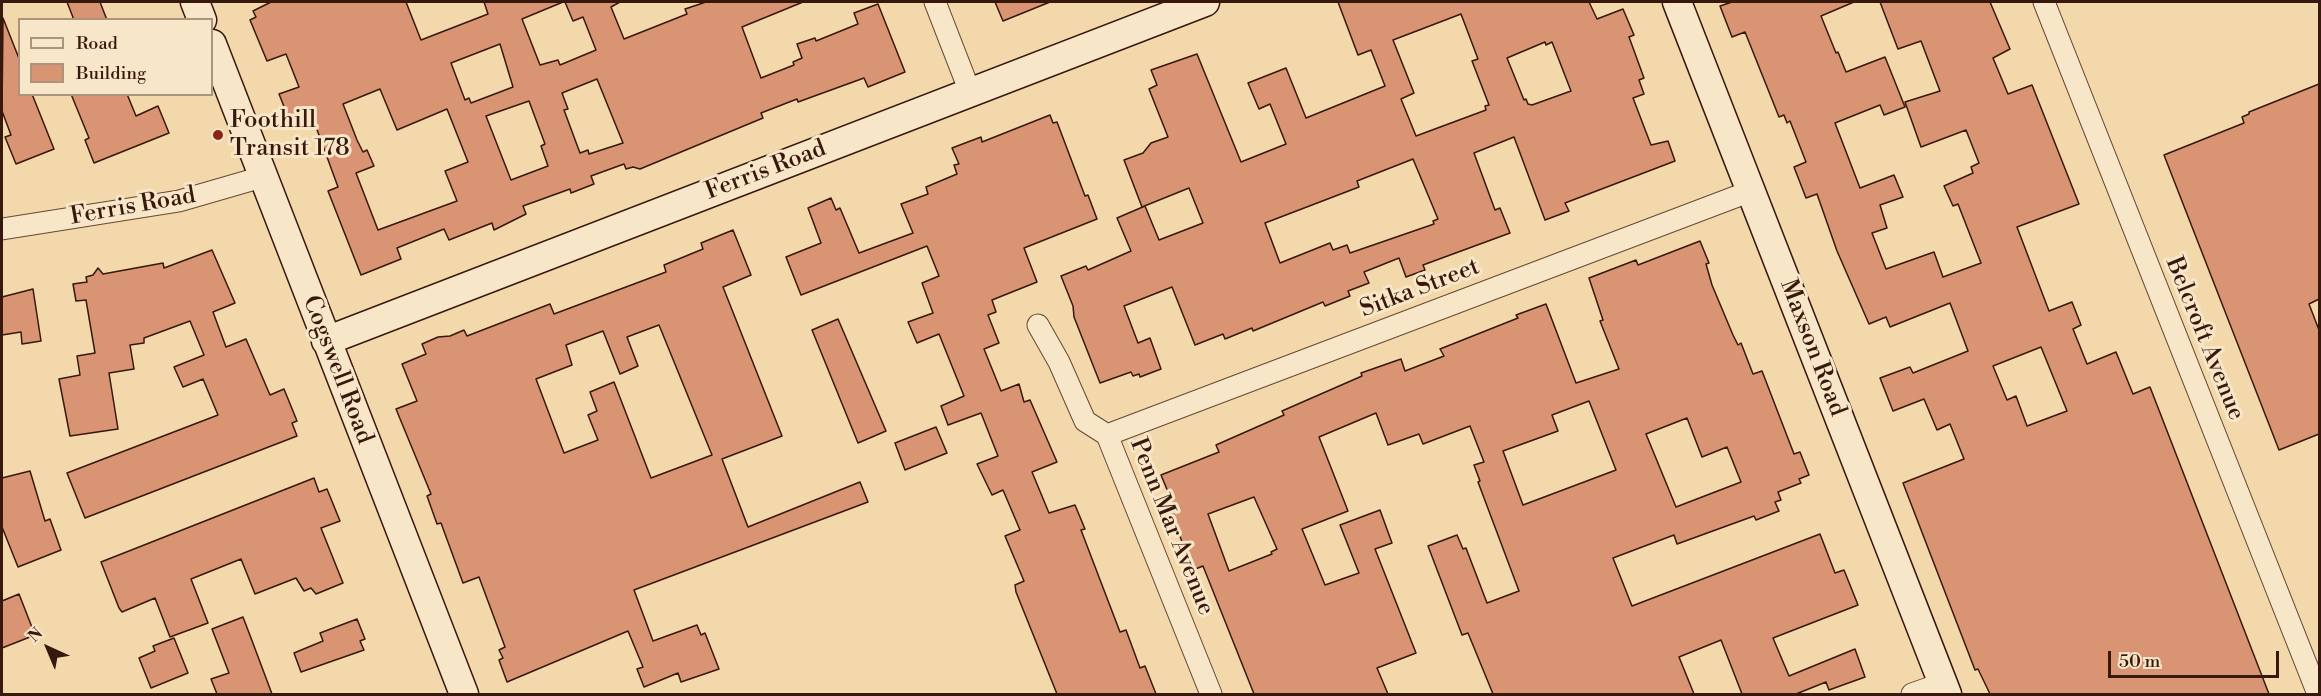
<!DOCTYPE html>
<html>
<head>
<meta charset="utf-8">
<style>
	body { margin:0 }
	#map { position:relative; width:2321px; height:696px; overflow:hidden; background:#f2d8aa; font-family:"Libre Bodoni",serif }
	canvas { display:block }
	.frame { position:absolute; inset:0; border:3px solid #37180d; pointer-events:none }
	.legend { position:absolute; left:18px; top:18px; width:195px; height:78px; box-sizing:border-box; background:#f7e6c8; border:2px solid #aa947d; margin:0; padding:8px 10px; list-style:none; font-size:18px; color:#37180d }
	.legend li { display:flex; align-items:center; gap:12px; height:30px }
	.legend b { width:30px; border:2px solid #aa947d }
	.north { position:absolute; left:18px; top:618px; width:60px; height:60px; -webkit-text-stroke:4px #f7e6c8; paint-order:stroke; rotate:316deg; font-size:16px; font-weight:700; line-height:24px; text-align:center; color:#37180d }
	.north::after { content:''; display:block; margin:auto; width:21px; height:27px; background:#37180d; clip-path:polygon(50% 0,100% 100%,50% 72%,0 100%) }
	.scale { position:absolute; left:2108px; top:651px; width:171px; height:27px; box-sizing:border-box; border:3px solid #37180d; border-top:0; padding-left:8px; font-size:18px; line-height:21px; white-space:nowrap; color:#37180d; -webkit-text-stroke:4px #f7e6c8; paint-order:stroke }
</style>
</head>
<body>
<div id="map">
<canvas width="2321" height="696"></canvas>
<div class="frame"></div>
<ul class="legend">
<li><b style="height:8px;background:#f7e6c8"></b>Road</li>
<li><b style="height:16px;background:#d99473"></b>Building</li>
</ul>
<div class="north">N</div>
<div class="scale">50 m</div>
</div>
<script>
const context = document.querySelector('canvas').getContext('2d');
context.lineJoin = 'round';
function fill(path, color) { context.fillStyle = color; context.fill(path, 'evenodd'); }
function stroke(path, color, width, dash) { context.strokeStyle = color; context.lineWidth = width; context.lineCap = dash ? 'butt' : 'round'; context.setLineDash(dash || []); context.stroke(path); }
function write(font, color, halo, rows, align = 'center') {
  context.font = font + ' "Libre Bodoni",serif'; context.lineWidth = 6; context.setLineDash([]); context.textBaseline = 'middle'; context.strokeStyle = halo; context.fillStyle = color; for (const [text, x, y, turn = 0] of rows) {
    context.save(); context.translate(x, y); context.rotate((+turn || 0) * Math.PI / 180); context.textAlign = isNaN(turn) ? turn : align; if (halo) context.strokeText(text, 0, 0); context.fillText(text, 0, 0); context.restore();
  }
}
const building = new Path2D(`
	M67 2H100L107 20H74Z
	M271 2H406L421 40 488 14 484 2H563L522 19 540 65 558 60 560 65 596 50 583 17 573 21 565 2H620L611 7 624 39 687 14 685 9 706 2H803L742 27 761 78 794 65 793 62 802 58 797 44 815 38 816 41 858 24 854 13 878 4 905 72 868 87 864 78 798 102 797 99 761 113 763 118 640 169 633 167 626 169 624 164 591 176 594 184 571 193 570 189 523 206 526 214 494 230 492 223 449 240 444 229 397 248 401 259 361 275 328 191 338 187 312 116 291 124 279 94 299 87 286 54 267 61 250 20 256 17 253 11ZM500 44 513 87 471 103 469 98 465 100 451 63ZM597 79 623 143 589 154 588 150 580 153 564 110 568 109 562 93ZM380 89 397 130 447 109 468 162 445 171 457 201 378 230 356 173 374 166 367 150 363 152 357 140 343 104ZM529 101 545 144 541 146 548 166 511 180 486 116Z
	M995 2H1050L1003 21Z
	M1338 2H1589L1597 19 1623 9 1634 35 1629 37 1644 78 1639 80 1644 94 1633 98 1651 145 1668 141 1675 161 1565 203 1569 211 1545 220 1514 137 1474 153 1495 210 1500 208 1510 233 1423 265 1425 270 1406 277 1399 258 1364 272 1369 283 1348 291 1350 296 1325 306 1323 302 1253 331 1252 328 1225 339 1223 334 1195 345 1172 287 1124 306 1138 343 1150 338 1161 369 1140 377 1139 374 1133 376 1131 372 1100 383 1074 317 1073 306 1061 276 1086 266 1088 270 1131 251 1117 218 1145 206 1159 240 1203 223 1189 188 1142 207 1124 160 1143 153 1151 143 1168 137 1149 89 1157 85 1151 70 1197 54 1241 162 1286 144 1270 104 1259 109 1248 83 1286 68 1306 118 1385 86 1371 50 1358 55ZM1461 14 1478 59 1472 61 1489 105 1485 106 1486 110 1416 136 1401 99 1414 93 1393 40ZM1545 42 1546 45 1552 42 1571 91 1532 105 1528 104 1526 99 1524 100 1507 58ZM1413 159 1438 219 1433 221 1434 224 1350 253 1347 245 1333 250 1330 243 1280 263 1265 223 1359 187 1357 181Z
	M1732 2H1854L1821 16 1836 53 1838 52 1846 72 1885 57 1905 107 1884 115 1880 105 1835 123 1860 188 1894 175 1903 197 1880 205 1887 228 1872 233 1886 269 1934 252 1943 277 1981 263 1958 204 1953 206 1944 186 1973 173 1971 167 1979 163 1966 130 1921 147 1905 102 1940 91 1921 41 1898 49 1880 2H1990L2010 49 1993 58 2008 94 2032 85 2079 204 2017 227 2049 311 2072 302 2081 325 2073 329 2087 364 2116 352 2133 394 2150 387 2269 694H1990L1978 669 1975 670 1903 483 1964 459 1950 424 1937 430 1924 399 1893 411 1880 378 1910 367 1913 373 1968 351 1950 303 1890 327 1886 317 1869 324 1837 251 1817 194 1806 198 1794 167 1806 162 1790 121 1787 123 1784 115 1779 117 1745 32 1732 37 1720 6ZM2041 347 2067 411 2027 426 2016 396 2007 400 1993 366Z
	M3 18 20 61V94H32L54 149 16 164 5 137 11 135 2 111Z
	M2319 84V299L2309 304 2319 330V434L2279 450 2164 155 2244 123 2242 117 2249 114V112Z
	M71 94H127L136 116 158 106 169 133 94 163 85 140 89 138Z
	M1050 115 1053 123 1057 122 1085 196 1088 195 1097 219 1024 248 1037 282 992 300 996 312 988 315 999 343 984 349 1001 391 1019 384 1024 402 1030 400 1057 462 1032 472 1049 513 1075 505 1085 529 1081 530 1120 632 1126 630 1140 668 1145 666 1156 694H1057L1016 592 1015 585 1024 581 1005 536 1020 530 1003 490 992 495 977 464 998 456 981 413 948 425 941 406 964 396 939 334 917 343 908 322 933 313 922 283 939 276 927 246 801 295 786 257 821 243 808 208 831 198 836 210 840 208 859 253 913 233 901 204 928 194 926 187 957 174 954 165 959 164 952 148 981 137 982 142Z
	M733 230 751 275 723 287 782 436 722 459 748 527 860 482 868 502 634 590 653 641 697 625 701 635 705 633 719 669 681 682 678 673 644 687 637 669 643 667 628 631 507 682 499 660 503 658 499 650 505 647 479 577 463 583 441 523 437 524 427 496 431 494 396 409 417 401 402 364 426 354 422 344 438 337 450 336 464 330 467 336 550 304 554 314 666 272 664 265 703 249 701 243ZM659 325 712 455 651 478 614 382 590 392 597 411 588 415 598 440 564 453 536 379 572 365 566 345 603 331 620 374 638 366 627 337Z
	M1700 241 1709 263 1706 264 1712 285 1733 335 1738 345 1741 343 1753 374 1762 371 1794 454 1800 452 1809 475 1799 479 1801 483 1778 492 1781 500 1775 502 1779 511 1756 520 1754 516 1677 544 1674 535 1613 558 1632 606 1820 534 1835 573 1844 570 1858 605 1773 638 1789 676 1855 649 1865 677 1829 690 1826 682 1796 694H1742L1721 640 1679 657 1694 694H1493L1468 633 1462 635 1428 546 1457 535 1463 549 1466 548 1487 603 1519 591 1478 482 1480 481 1474 465 1484 462 1470 426 1423 444 1419 434 1388 445 1376 413 1319 437 1348 511 1302 529 1325 585 1359 573 1340 525 1380 510 1392 543 1375 549 1416 653 1377 668 1388 694H1254L1203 566 1193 570 1172 516 1168 500 1171 499 1161 475 1219 452 1216 445 1284 415 1282 411 1362 376 1361 373 1401 359 1405 371 1444 356 1440 349 1518 318 1516 315 1546 304 1576 383 1619 369 1600 321 1603 320 1589 278 1636 260 1638 265ZM1589 401 1616 470 1523 505 1503 451 1558 431 1552 415ZM1687 418 1702 457 1727 447 1741 482 1676 507 1646 434ZM1254 497 1277 549 1271 552 1272 554 1229 571 1208 514Z
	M212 250 235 303 213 312 226 347 246 339 270 395 284 389 297 421 292 423 297 436 85 518 67 473 218 415 203 379 183 387 174 367 204 355 190 321 144 338V343L130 345 134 369 109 373 118 429 70 436 59 379 80 375 77 356 95 353 86 300 76 301 73 284 87 282 86 277 93 275 98 268 103 274 163 263 164 268Z
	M33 289 41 341 22 344 21 332 2 335V297Z
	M838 319 886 431 858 443 812 330Z
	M936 427 947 453 905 470 895 443Z
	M30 471 45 521 50 519 61 550 18 567 2 527V478Z
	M314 478 319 492 327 489 340 521 321 528 343 583 316 594 311 588 304 591 296 578 255 594 241 559 191 579 208 623 170 637 155 598 122 612 119 608 101 562Z
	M19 594 35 635 2 648V601Z
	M243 617 251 638 272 694H217L211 679 229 673 212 629Z
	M357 619 365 639 360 641 364 650 301 672 294 653 323 641 320 633Z
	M174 638 188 673 151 688 139 658 155 651 153 646Z`);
fill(building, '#d99473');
stroke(building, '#37180d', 1.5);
const street = new Path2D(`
	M935 2 970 92
	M2044 2 2318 694
	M2 229 179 201 262 177
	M1038 325 1059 362 1085 421 1107 435 1211 694
	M1107 435 1751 191
	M1912 694 1943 683`);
const secondary = new Path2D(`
	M195 2 202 20
	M1677 2 1947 694
	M212 44 464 694
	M326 341 1205 2`);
stroke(street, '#664834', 23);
stroke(secondary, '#37180d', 31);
stroke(street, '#f7e6c8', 21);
stroke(secondary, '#f7e6c8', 28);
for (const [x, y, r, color] of [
	[218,135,6,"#8f2418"]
]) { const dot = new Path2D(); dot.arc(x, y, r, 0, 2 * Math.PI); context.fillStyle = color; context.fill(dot); stroke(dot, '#f7e6c8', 2); }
write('24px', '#37180d', '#f7e6c8', [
	["Foothill",230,121],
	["Transit 178",230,149]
], 'left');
write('24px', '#37180d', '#f7e6c8', [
	["Ferris Road",766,171,-21],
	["Ferris Road",133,207,-10],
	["Sitka Street",1420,289,-21],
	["Belcroft Avenue",2204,339,68],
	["Maxson Road",1812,348,69],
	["Cogswell Road",337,370,69],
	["Penn Mar Avenue",1171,527,68]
]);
</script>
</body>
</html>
